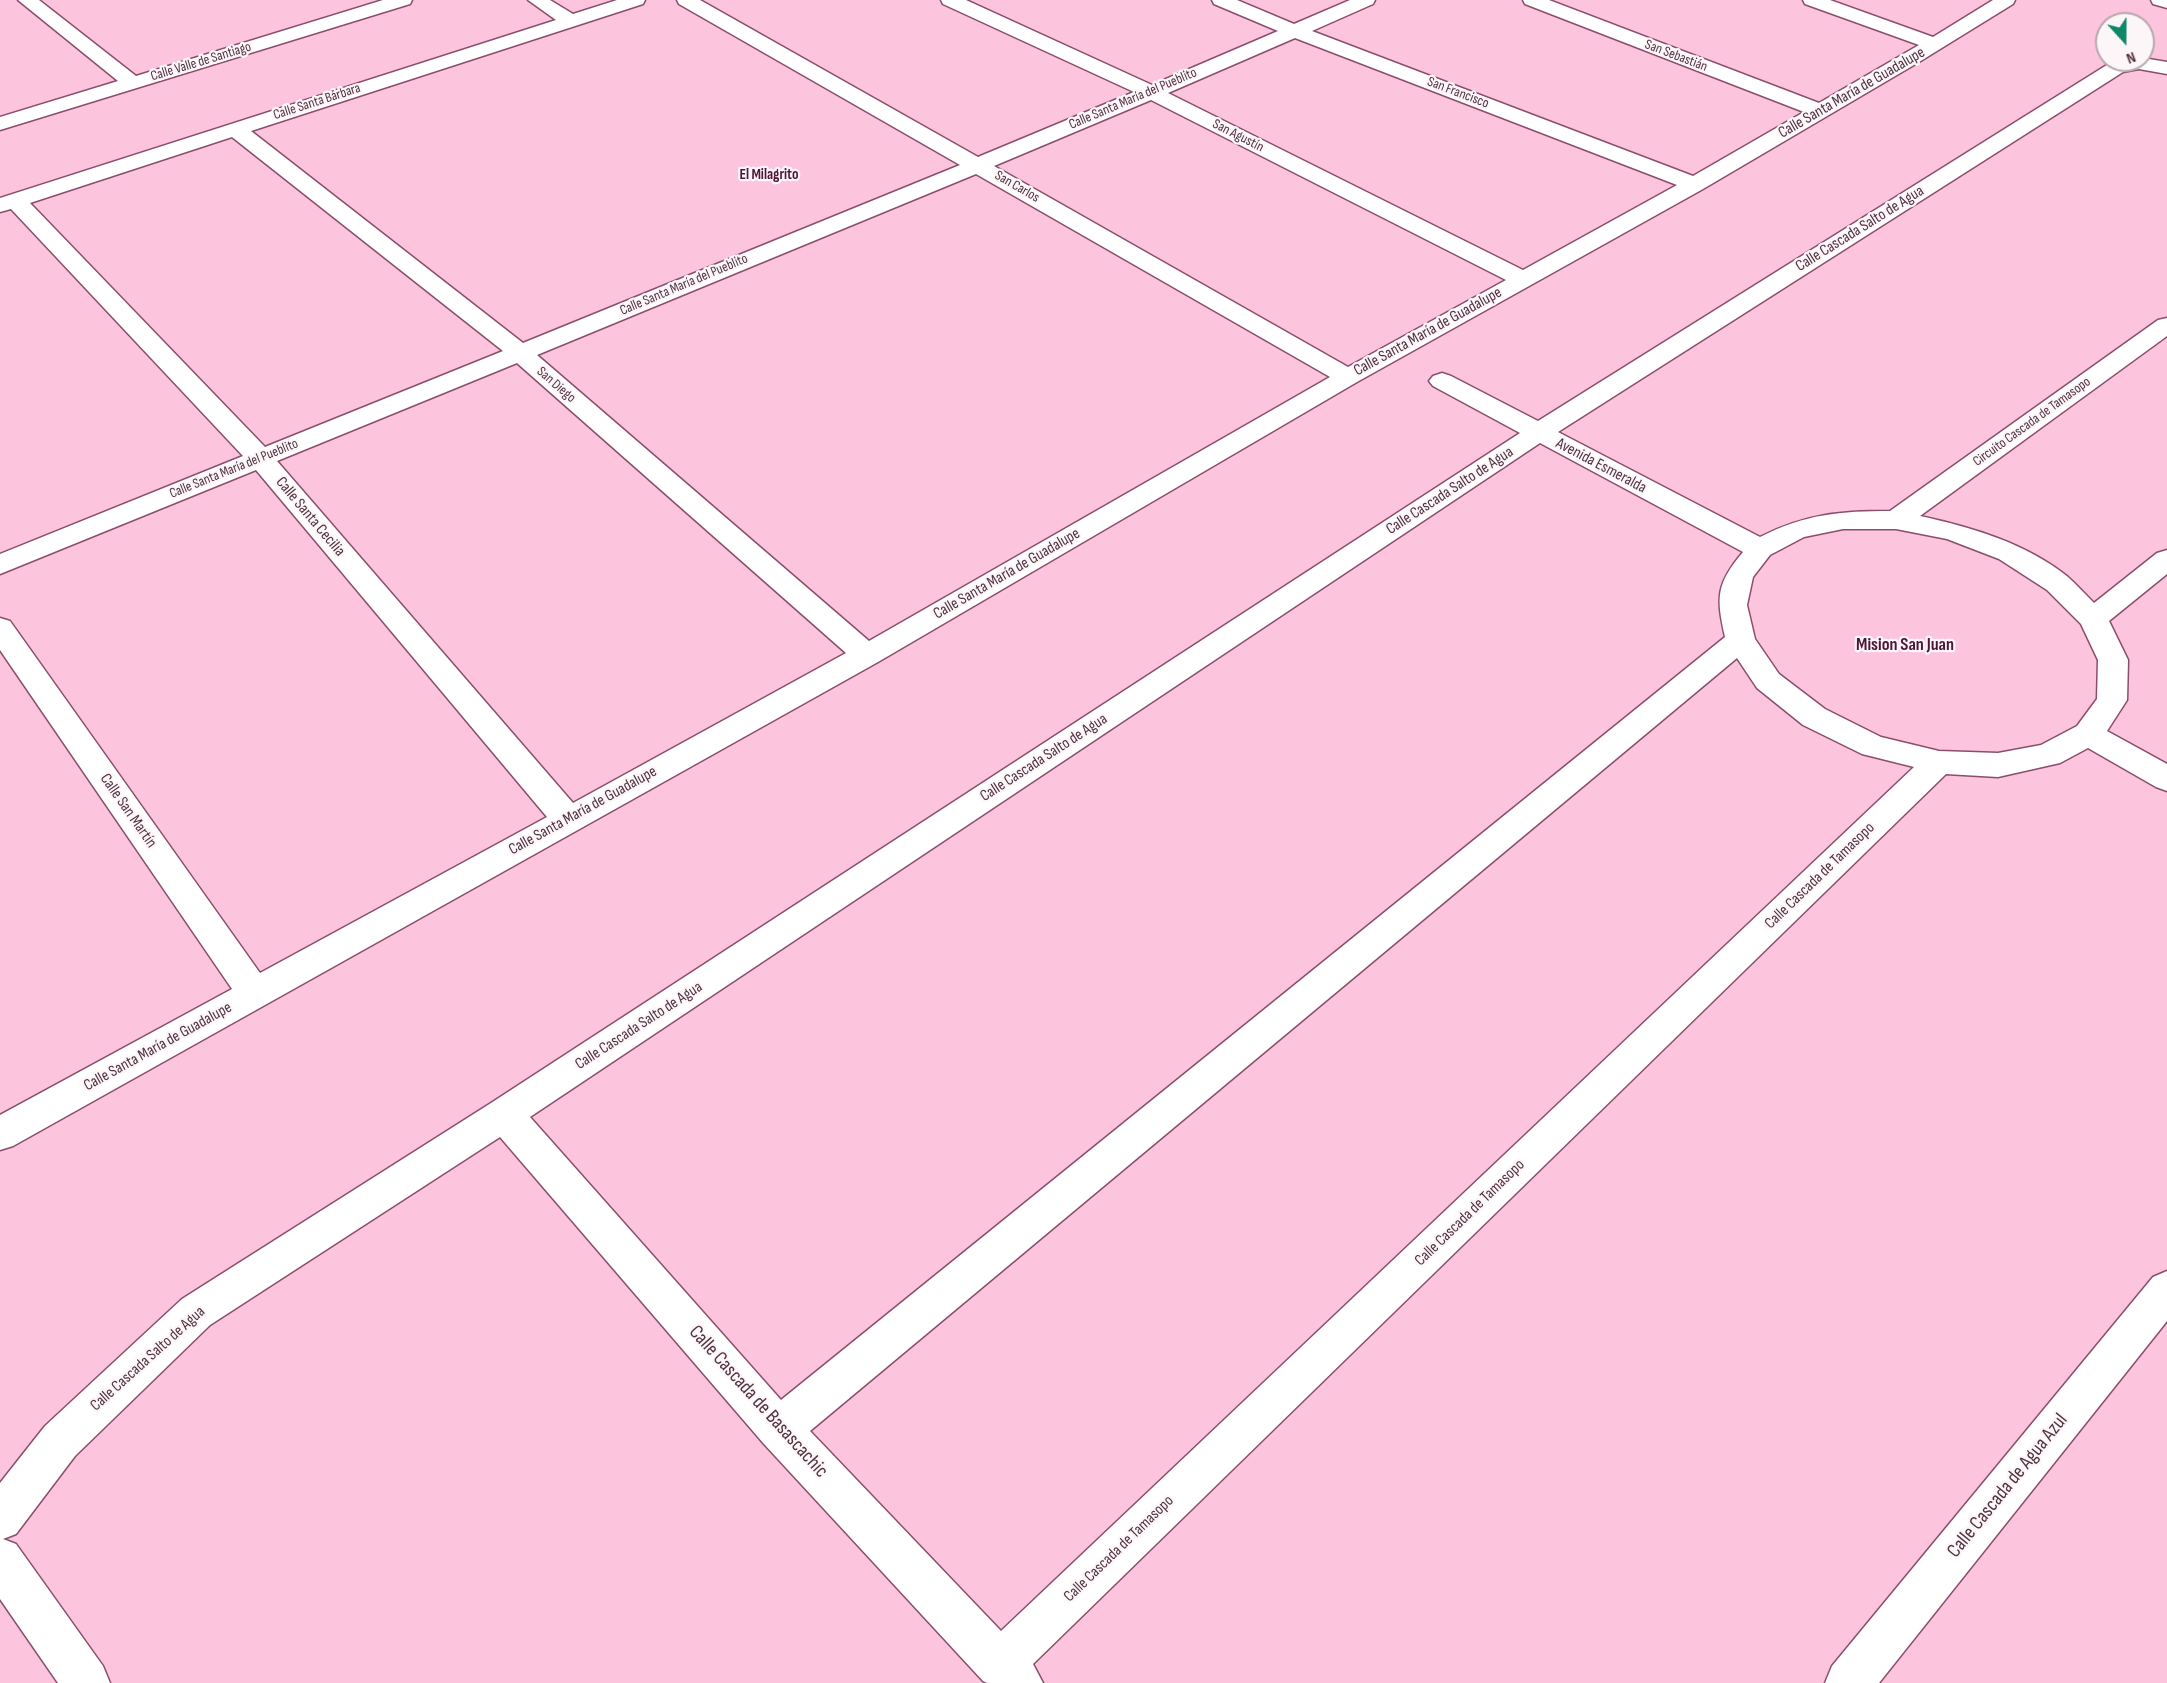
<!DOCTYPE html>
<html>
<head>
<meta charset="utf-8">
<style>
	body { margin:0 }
	#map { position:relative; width:2167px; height:1683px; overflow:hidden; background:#fdc4de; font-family:"Sofia Sans Condensed",sans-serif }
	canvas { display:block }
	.north { position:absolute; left:2095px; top:12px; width:60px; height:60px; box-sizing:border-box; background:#fdf6f9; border:2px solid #b7a8af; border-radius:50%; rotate:159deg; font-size:16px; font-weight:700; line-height:24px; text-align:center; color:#4f3341 }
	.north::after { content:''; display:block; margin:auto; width:21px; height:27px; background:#0e8769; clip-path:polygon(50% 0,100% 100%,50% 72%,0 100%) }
</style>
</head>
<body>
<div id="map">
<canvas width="2167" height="1683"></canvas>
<div class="north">N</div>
</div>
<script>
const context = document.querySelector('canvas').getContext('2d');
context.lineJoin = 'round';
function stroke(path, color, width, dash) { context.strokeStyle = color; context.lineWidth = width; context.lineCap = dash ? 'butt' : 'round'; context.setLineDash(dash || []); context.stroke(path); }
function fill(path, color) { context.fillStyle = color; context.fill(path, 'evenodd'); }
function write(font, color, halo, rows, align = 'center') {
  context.font = font + ' "Sofia Sans Condensed",sans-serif'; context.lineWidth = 4.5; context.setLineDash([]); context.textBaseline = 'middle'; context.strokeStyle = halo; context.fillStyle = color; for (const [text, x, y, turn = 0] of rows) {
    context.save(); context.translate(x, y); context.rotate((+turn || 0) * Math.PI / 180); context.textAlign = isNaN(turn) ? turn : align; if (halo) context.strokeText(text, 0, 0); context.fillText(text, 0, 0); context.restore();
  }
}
const street = new Path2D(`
	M18 0H39L136 76 383 0H412L410 4 0 130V117L118 81Z
	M528 0H550L573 14 617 0H645L643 4 251 131 523 343 960 165 679 4 677 0H700L978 157 1134 92 943 4 941 0H966L1152 85 1278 31 1214 4 1212 0H1237L1294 24 1350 0H1375L1373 4 1312 31 1693 176 1804 112 1525 4 1523 0H1549L1819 103 1919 45 1805 4 1803 0H1830L1933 37 1993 0H2015L2013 4 1919 62 1703 189 1357 382 878 662 13 1146 0 1150V1115L232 989 0 650V618L10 621 260 973 547 817 256 470 0 574V554L243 456 11 209 0 212V198L556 20ZM1295 38 1677 185 1523 270 1168 93ZM1151 100 1506 280 1348 367 994 166ZM232 137 503 351 265 447 30 203ZM976 174 1330 377 869 641 537 355ZM517 363 846 653 573 803 277 461Z
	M2151 0H2167V8L2153 4Z
	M2143 58 2167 62V74L2139 69 2123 72 1558 432 1760 537C1805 514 1840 511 1890 511L2158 320 2167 318V336L1920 516C1971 527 2026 543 2068 577 2077 585 2085 594 2094 603L2157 553 2167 550V574L2109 621 2128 660 2127 700 2107 731 2167 764V791L2156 787 2088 748 2060 763 1998 777 1946 774 1033 1664 1043 1683H987L983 1681 764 1444 500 1137 210 1325 75 1456 16 1534 3 1539 16 1544 103 1666 110 1683H58L0 1599V1483L45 1426 182 1299 491 1103 1520 433 1433 386 1429 381 1433 376 1442 373 1451 376 1538 421 2110 63 2143 60ZM1540 443 1743 552C1716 584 1716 597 1725 637L781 1400 530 1117ZM1843 529H1896L1947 539 1999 559 2047 590 2081 624 2098 660 2097 699 2077 726 2041 745 1998 753 1939 751 1881 737 1825 709 1779 674 1755 639 1747 605 1753 577 1770 555 1804 537ZM1737 658 1757 688 1803 725 1862 754 1914 767 1001 1631 810 1431Z
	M2167 1271V1321L1879 1683H1825L1832 1666 2153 1277Z`);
stroke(street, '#8a4e6c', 3);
fill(street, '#fff');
write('14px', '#4f3341', '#fdf6f9', [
	["San Sebastián",1676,56,21],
	["Calle Valle de Santiago",201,62,-17],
	["San Francisco",1458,93,21],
	["Calle Santa María del Pueblito",1133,99,-23],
	["Calle Santa Bárbara",317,102,-18],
	["San Agustín",1238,136,27],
	["San Carlos",1017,187,30],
	["Calle Santa María del Pueblito",684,285,-23],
	["San Diego",556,385,41],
	["Circuito Cascada de Tamasopo",2032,422,-36],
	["Calle Santa María del Pueblito",234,469,-22]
]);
write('bold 15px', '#4d1635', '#fdf6f9', [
	["El Milagrito",769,175]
]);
write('16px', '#4f3341', '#fdf6f9', [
	["Calle Santa María de Guadalupe",1852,93,-30],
	["Calle Cascada Salto de Agua",1860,229,-32],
	["Calle Santa María de Guadalupe",1428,332,-29],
	["Avenida Esmeralda",1601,466,28],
	["Calle Cascada Salto de Agua",1450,491,-33],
	["Calle Santa Cecilia",310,517,50],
	["Calle Santa María de Guadalupe",1007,574,-30],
	["Calle Cascada Salto de Agua",1044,758,-33],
	["Calle San Martín",128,811,55],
	["Calle Santa María de Guadalupe",583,811,-29],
	["Calle Cascada de Tamasopo",1820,876,-44],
	["Calle Cascada Salto de Agua",639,1026,-33],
	["Calle Santa María de Guadalupe",158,1047,-29],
	["Calle Cascada de Tamasopo",1470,1213,-44],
	["Calle Cascada Salto de Agua",148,1359,-42],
	["Calle Cascada de Tamasopo",1119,1549,-44]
]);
write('bold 18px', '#4d1635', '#fdf6f9', [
	["Mision San Juan",1905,645]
]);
write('20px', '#4f3341', '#fdf6f9', [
	["Calle Cascada de Basascachic",758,1402,48],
	["Calle Cascada de Agua Azul",2008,1486,-51]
]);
</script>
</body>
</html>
